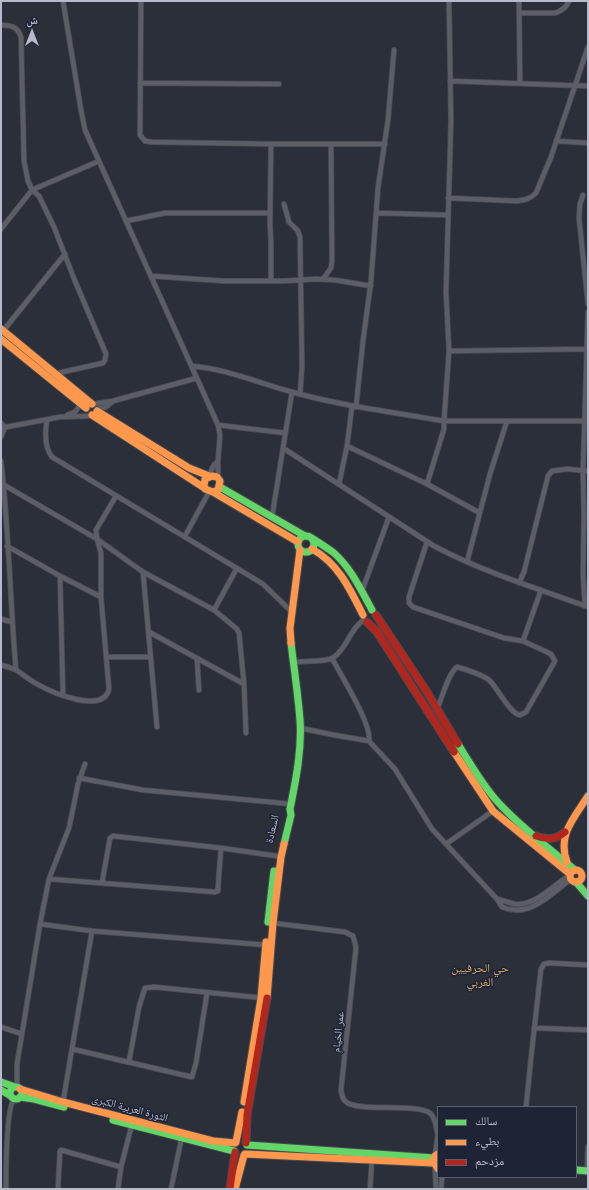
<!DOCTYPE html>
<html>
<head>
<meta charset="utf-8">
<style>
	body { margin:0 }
	#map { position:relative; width:589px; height:1190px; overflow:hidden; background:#2b2f39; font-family:Ubuntu,"Noto Naskh Arabic",sans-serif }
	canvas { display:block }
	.frame { position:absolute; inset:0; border:2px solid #b6baca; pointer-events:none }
	.legend { position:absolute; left:437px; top:1106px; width:140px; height:72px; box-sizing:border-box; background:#1e2435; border:1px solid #5b6071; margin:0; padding:5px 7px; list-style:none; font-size:12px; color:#b6baca }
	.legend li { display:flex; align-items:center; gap:8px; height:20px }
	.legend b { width:20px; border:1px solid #5b6071 }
	.north { position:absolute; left:12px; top:12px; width:40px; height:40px; -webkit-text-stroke:3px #1e2435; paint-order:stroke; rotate:0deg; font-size:11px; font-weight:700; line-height:16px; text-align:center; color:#b6baca }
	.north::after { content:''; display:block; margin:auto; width:14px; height:18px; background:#b6baca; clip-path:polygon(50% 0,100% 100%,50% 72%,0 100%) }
</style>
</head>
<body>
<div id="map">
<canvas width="589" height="1190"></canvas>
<div class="frame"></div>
<ul class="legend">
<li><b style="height:5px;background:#63d668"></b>سالك</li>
<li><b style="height:5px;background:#ff974d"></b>بطيء</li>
<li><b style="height:5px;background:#b3261e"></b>مزدحم</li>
</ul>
<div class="north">ش</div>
</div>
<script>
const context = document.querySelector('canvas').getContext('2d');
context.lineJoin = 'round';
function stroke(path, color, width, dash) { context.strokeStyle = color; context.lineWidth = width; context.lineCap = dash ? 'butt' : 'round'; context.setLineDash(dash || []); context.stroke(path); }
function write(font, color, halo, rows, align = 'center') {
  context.font = font + ' Ubuntu,"Noto Naskh Arabic",sans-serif'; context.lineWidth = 3; context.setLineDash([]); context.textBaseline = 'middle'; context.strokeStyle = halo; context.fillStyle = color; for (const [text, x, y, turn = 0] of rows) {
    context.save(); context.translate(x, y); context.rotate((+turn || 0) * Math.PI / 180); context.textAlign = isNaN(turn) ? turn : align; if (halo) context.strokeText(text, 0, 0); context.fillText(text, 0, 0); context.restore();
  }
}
const street = new Path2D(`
	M63 1 81 110 85 130 218 425 220 435 218 461V478
	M141 1 140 135 145 141 151 142 271 144H385
	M449 1 451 121 446 292 449 351 444 421H588
	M519 1 520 83
	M520 13H555C562 11 566 8 569 1
	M1 25C11 25 18 27 21 37L24 161 28 181 32 190 39 196 54 227 75 281 106 354 105 360 103 363 54 374
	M450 81 588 86
	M140 83 279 84
	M556 141 588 143
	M271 144 270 224 271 243V281
	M583 195 580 204 579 218 588 304
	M448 198 517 201C525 200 530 199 536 193L551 157 588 47
	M284 204 289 222 298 231 300 237 302 367 300 394
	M377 213 448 215
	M126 221 165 213H270
	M1 229 32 190 99 161
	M151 276 224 281H284L316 279 335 280 371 286
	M323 279 331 268 332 261 331 144
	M3 331 65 254
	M449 351 588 349
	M192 366C227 369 258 383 292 392 342 406 393 412 444 421V429L427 484
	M93 404 113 401 197 378
	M356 407 363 341 371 281 378 188 388 120 394 50
	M97 409 106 407 112 402
	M67 415 75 412 81 404
	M47 420C45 432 44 447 52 457L263 584 292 612
	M1 423 5 427 1 437
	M218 425 285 433
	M1 428 60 417 91 416
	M347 446 427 484 480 513
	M283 448 434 546C483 572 536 588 588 607
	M1 461C9 531 10 601 16 670
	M211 476C210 469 213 465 218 461
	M339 484 347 446 352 406
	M4 485 97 539 143 572 214 610 237 629 239 633 244 684 246 733
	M272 517 292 392
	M185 536 209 492
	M427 542 409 597V603L413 607 504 638 523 641 541 590
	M7 546 60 576 101 597
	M467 562 490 474 507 421
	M143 572 157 727
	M60 576 63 695
	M519 583 524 572 548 476 552 471 567 469 588 471
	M362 591 389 517
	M585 606 583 573 584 516 583 471 588 312
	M214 610 237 568
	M1 619 12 622
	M149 632 244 684
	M107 657H150
	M197 659 199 690
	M293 662C302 661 325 662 333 658 347 649 350 628 364 620
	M1 665C6 666 11 668 16 670 23 674 29 680 37 684 51 692 103 715 109 689L101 597V553L97 539 96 530 116 496
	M437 709C442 699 448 673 457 667 465 669 483 675 489 680 498 688 509 713 520 715L526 712 555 661 551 654 523 641
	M300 728 334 735 369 741C372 724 341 676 332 658
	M369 741 395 769 432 829 497 899 502 907C529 919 551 894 571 879
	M79 778 143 790 291 804
	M446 844 493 811
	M49 879 215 892 218 891V888L221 848
	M102 883 110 838 113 836 221 848 277 856
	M497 899C503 900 509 903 515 904 536 906 553 885 570 875
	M273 923 345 932 353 936 356 947 341 1090C342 1094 342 1098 345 1101 355 1113 418 1102 431 1114 436 1119 436 1128 438 1135
	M40 924 92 931 266 945
	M1 1027 22 1034
	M534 1028 588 1030
	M72 1049 192 1077 196 1063 207 993
	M129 1062 139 1007 145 988 154 987 263 998
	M17 1087V1064L40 924 49 879 69 828 78 784 85 764
	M63 1102 92 931
	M526 1107 532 1049 541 969 544 964 549 963 588 965
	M435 1156 438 1134
	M435 1168 436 1189
	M587 1171 588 1147
	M6 1189C6 1171 6 1110 14 1099
	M58 1189 60 1151 61 1150 121 1167
	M118 1189 121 1167 132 1124
	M171 1189 182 1136
	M370 1189 372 1159
	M441 1189 442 1177`);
const fast = new Path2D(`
	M220 487 305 536
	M298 544a8 8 0 1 1 16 0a8 8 0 1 1-16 0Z
	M310 537C318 542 326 547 334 553 351 568 361 590 372 610
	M458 744C469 762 482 784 496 800 519 826 549 848 575 870
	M284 844 291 815 290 809C296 779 302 750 300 720 298 694 294 668 291 643
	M576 882 588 896
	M268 922 274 871
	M1 1082 15 1087
	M10 1093a6 6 0 1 1 12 0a6 6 0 1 1-12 0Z
	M1 1090 11 1096
	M20 1097 34 1099 64 1107
	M113 1120 234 1151
	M247 1145 434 1158
	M576 1170 588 1171`);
const slow = new Path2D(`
	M1 329 92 404
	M1 339 86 408
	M97 411 189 468 209 476
	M92 415 206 489
	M213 492 218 490 220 481 217 477 212 476 205 479 204 486 205 489 213 492 298 542
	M312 549C338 563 350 589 363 615
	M291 643 290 628 300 550
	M454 752 493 811 570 874
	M567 862C557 835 574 818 588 796
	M570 876a6 6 0 1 1 12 0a6 6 0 1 1-12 0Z
	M267 998 273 923 281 857 284 844
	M20 1089 63 1102 213 1141 235 1143
	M244 1102 261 998 266 942
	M236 1142 242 1112
	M245 1154 433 1163
	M438 1154 435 1156 433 1161 438 1169
	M235 1189 244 1155`);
const jam = new Path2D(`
	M376 615 427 692 458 744
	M367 622 377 632 454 752
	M536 836C547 840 555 840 565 832
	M246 1143 247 1115 267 998
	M230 1189 235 1152`);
stroke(street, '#474a52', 6);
stroke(fast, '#474a52', 9);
stroke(slow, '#474a52', 9);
stroke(jam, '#474a52', 9);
stroke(street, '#5b5e67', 4.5);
stroke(fast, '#63d668', 7);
stroke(slow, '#ff974d', 7);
stroke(jam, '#b3261e', 7);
write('11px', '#b6baca', '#1e2435', [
	["السعادة",272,829,-77],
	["عمر الخيام",338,1032,-84],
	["الثورة العربية الكبرى",130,1108,15]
]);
write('12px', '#d5a866', '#1e2435', [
	["حي الحرفيين",480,968],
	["الغربي",480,982]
]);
</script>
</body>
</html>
